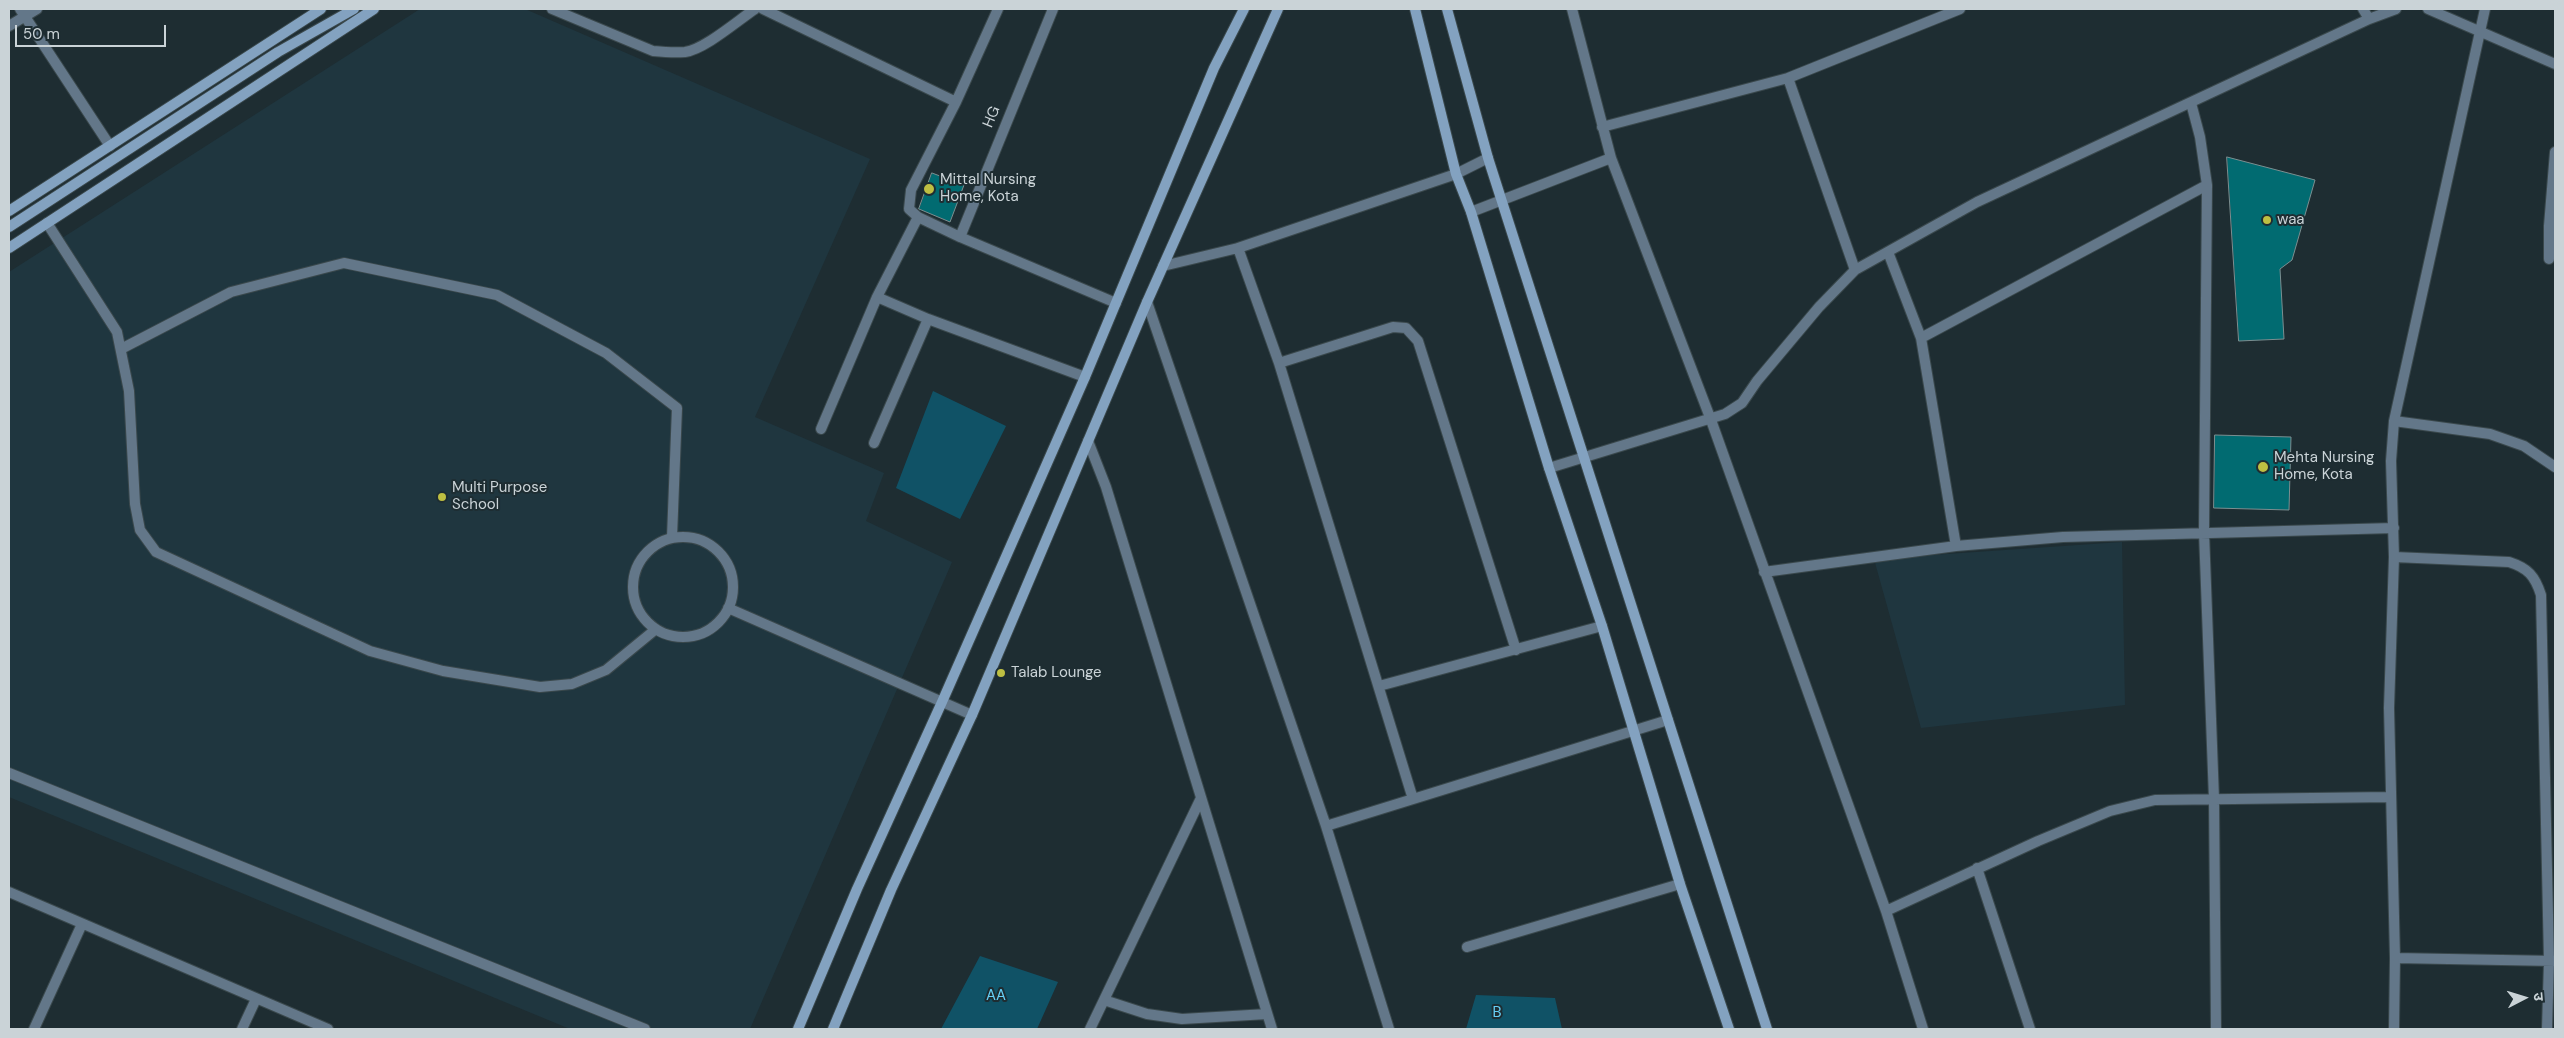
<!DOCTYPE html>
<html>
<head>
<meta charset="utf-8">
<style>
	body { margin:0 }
	#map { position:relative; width:2564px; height:1038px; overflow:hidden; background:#1e2d32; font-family:"DM Sans","Noto Sans Devanagari",sans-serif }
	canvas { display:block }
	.frame { position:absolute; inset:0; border:10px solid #cad3d7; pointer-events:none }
	.north { position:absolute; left:2499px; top:973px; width:50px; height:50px; -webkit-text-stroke:4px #1e2d32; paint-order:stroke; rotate:85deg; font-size:14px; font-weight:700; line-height:20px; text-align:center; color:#cad3d7 }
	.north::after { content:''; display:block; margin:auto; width:18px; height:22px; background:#cad3d7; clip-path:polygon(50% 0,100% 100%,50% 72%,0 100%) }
	.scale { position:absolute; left:15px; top:25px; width:151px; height:22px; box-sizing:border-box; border:2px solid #cad3d7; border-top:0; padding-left:6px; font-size:15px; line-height:18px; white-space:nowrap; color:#cad3d7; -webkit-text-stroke:4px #1e2d32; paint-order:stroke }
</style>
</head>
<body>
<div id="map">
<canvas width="2564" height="1038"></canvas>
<div class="frame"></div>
<div class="north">उ</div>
<div class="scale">50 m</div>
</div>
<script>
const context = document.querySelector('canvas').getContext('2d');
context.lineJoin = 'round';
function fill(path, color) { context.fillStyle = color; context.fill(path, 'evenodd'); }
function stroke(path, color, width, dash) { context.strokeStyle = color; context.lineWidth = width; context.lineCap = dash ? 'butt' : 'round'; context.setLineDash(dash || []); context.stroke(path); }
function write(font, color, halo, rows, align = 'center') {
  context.font = font + ' "DM Sans",sans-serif'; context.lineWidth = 4; context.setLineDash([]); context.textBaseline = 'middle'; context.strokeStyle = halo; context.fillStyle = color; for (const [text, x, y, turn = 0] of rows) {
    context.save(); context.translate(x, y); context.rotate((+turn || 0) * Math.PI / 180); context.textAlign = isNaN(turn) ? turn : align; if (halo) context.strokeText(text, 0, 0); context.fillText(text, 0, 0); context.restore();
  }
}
fill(new Path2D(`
	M420 9H525L870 159 755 417 884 473 866 521 952 562 750 1029H570L9 797V272Z
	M2122 542 2125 705 1921 728 1874 559Z`), '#1f363f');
fill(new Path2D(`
	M933 391 1006 426 960 519 896 488Z
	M980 956 1058 982 1037 1029H941Z
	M1476 995 1555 998 1562 1029H1466Z`), '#105266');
const building = new Path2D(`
	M2227 157 2315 180 2292 260 2280 269 2284 339 2239 341Z
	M932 173 964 185 950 222 919 209Z
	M2215 435 2291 437 2289 510 2214 508Z`);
fill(building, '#016b71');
stroke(building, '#7c8f91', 1);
const lane = new Path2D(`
	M47 223 117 332 129 391 135 504 140 530 156 552 370 651 443 671 540 687 572 684 606 670 656 629
	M121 349 231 292 344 263 497 295 606 353 677 408 672 537
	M633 587a50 50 0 1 1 100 0a50 50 0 1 1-100 0Z
	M728 608 972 715`);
const street = new Path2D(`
	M20 9 110 146
	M552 9 653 51C663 52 674 53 685 52 705 49 737 21 755 9
	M763 9 956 102
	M998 9 956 102 911 190 909 209 918 217 960 237 1116 303
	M1572 9 1611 158 1711 420 1886 911 1923 1029
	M2363 9 2369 19
	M2428 9 2555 64
	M9 26 37 9
	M1788 78 1855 270
	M2191 103 2200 137 2207 185 2204 532 2214 799 2216 1029
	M1602 127 1788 78 1960 9
	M1471 212 1611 158
	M960 237 1053 9
	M1238 248 1279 363 1413 799
	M1888 252 1921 338 1956 546
	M2549 259V226L2555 152
	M1163 266 1238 248 1456 174 1488 158
	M877 297 928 319 1085 377
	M1147 302 1326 826 1389 1029
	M1921 338 2207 185
	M1279 363 1393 327 1406 328 1418 341 1516 650
	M2394 421 2490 434 2524 446 2555 467
	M821 429 877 297 918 217
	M1088 441 1106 487 1272 1029
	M874 443 928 319
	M1549 468 1725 414 1742 403 1757 381 1819 307 1855 270 1977 202 2369 19 2396 9
	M2394 557 2509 562C2528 568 2535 576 2541 595L2549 961 2547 1029
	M1764 572 1956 546 2063 537 2394 528
	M1379 686 1602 626
	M9 773 645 1029
	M1326 826 1668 720
	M1977 868 2030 1029
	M9 892 328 1029
	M1886 911 2038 841 2110 811 2155 800 2390 797
	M1467 947 1680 884
	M2395 958 2555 961
	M1104 1000 1147 1014 1182 1019 1267 1014
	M34 1029 82 924
	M242 1029 256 999
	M1090 1029 1201 798
	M2394 1029 2395 958 2389 708 2394 557 2391 461 2394 421 2485 9`);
const secondary = new Path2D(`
	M1415 9 1456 174 1471 212 1549 468 1602 626 1680 884 1729 1029
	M1447 9 1488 158 1767 1029
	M9 211 321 9
	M9 227 278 52 354 9
	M9 248 374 9
	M798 1029 857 889 942 702 1085 377 1214 68 1244 9
	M833 1029 891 890 972 715 1147 302 1278 9`);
stroke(lane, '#3a484c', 12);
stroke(street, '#3a484c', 12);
stroke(secondary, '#3a484c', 12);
stroke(lane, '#637789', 10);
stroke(street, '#637789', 10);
stroke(secondary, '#83a2c0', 10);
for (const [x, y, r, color] of [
	[929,189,6,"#bebf42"],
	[2267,220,5,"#bebf42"],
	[2263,467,6,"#bebf42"],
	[442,497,5,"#bebf42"],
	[1001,673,5,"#bebf42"]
]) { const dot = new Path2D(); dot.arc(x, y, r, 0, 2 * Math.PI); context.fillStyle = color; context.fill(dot); stroke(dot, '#1e2d32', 2); }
write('15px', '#cad3d7', '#1e2d32', [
	["HG",992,117,-68]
]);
write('15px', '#cad3d7', '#1e2d32', [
	["Mittal Nursing",940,180],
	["Home, Kota",940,197],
	["waa",2277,220],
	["Mehta Nursing",2274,458],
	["Home, Kota",2274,475],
	["Multi Purpose",452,488],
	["School",452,505],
	["Talab Lounge",1011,673]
], 'left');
write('15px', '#66d0f7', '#1e2d32', [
	["AA",996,996],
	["B",1497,1013]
]);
</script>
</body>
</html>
